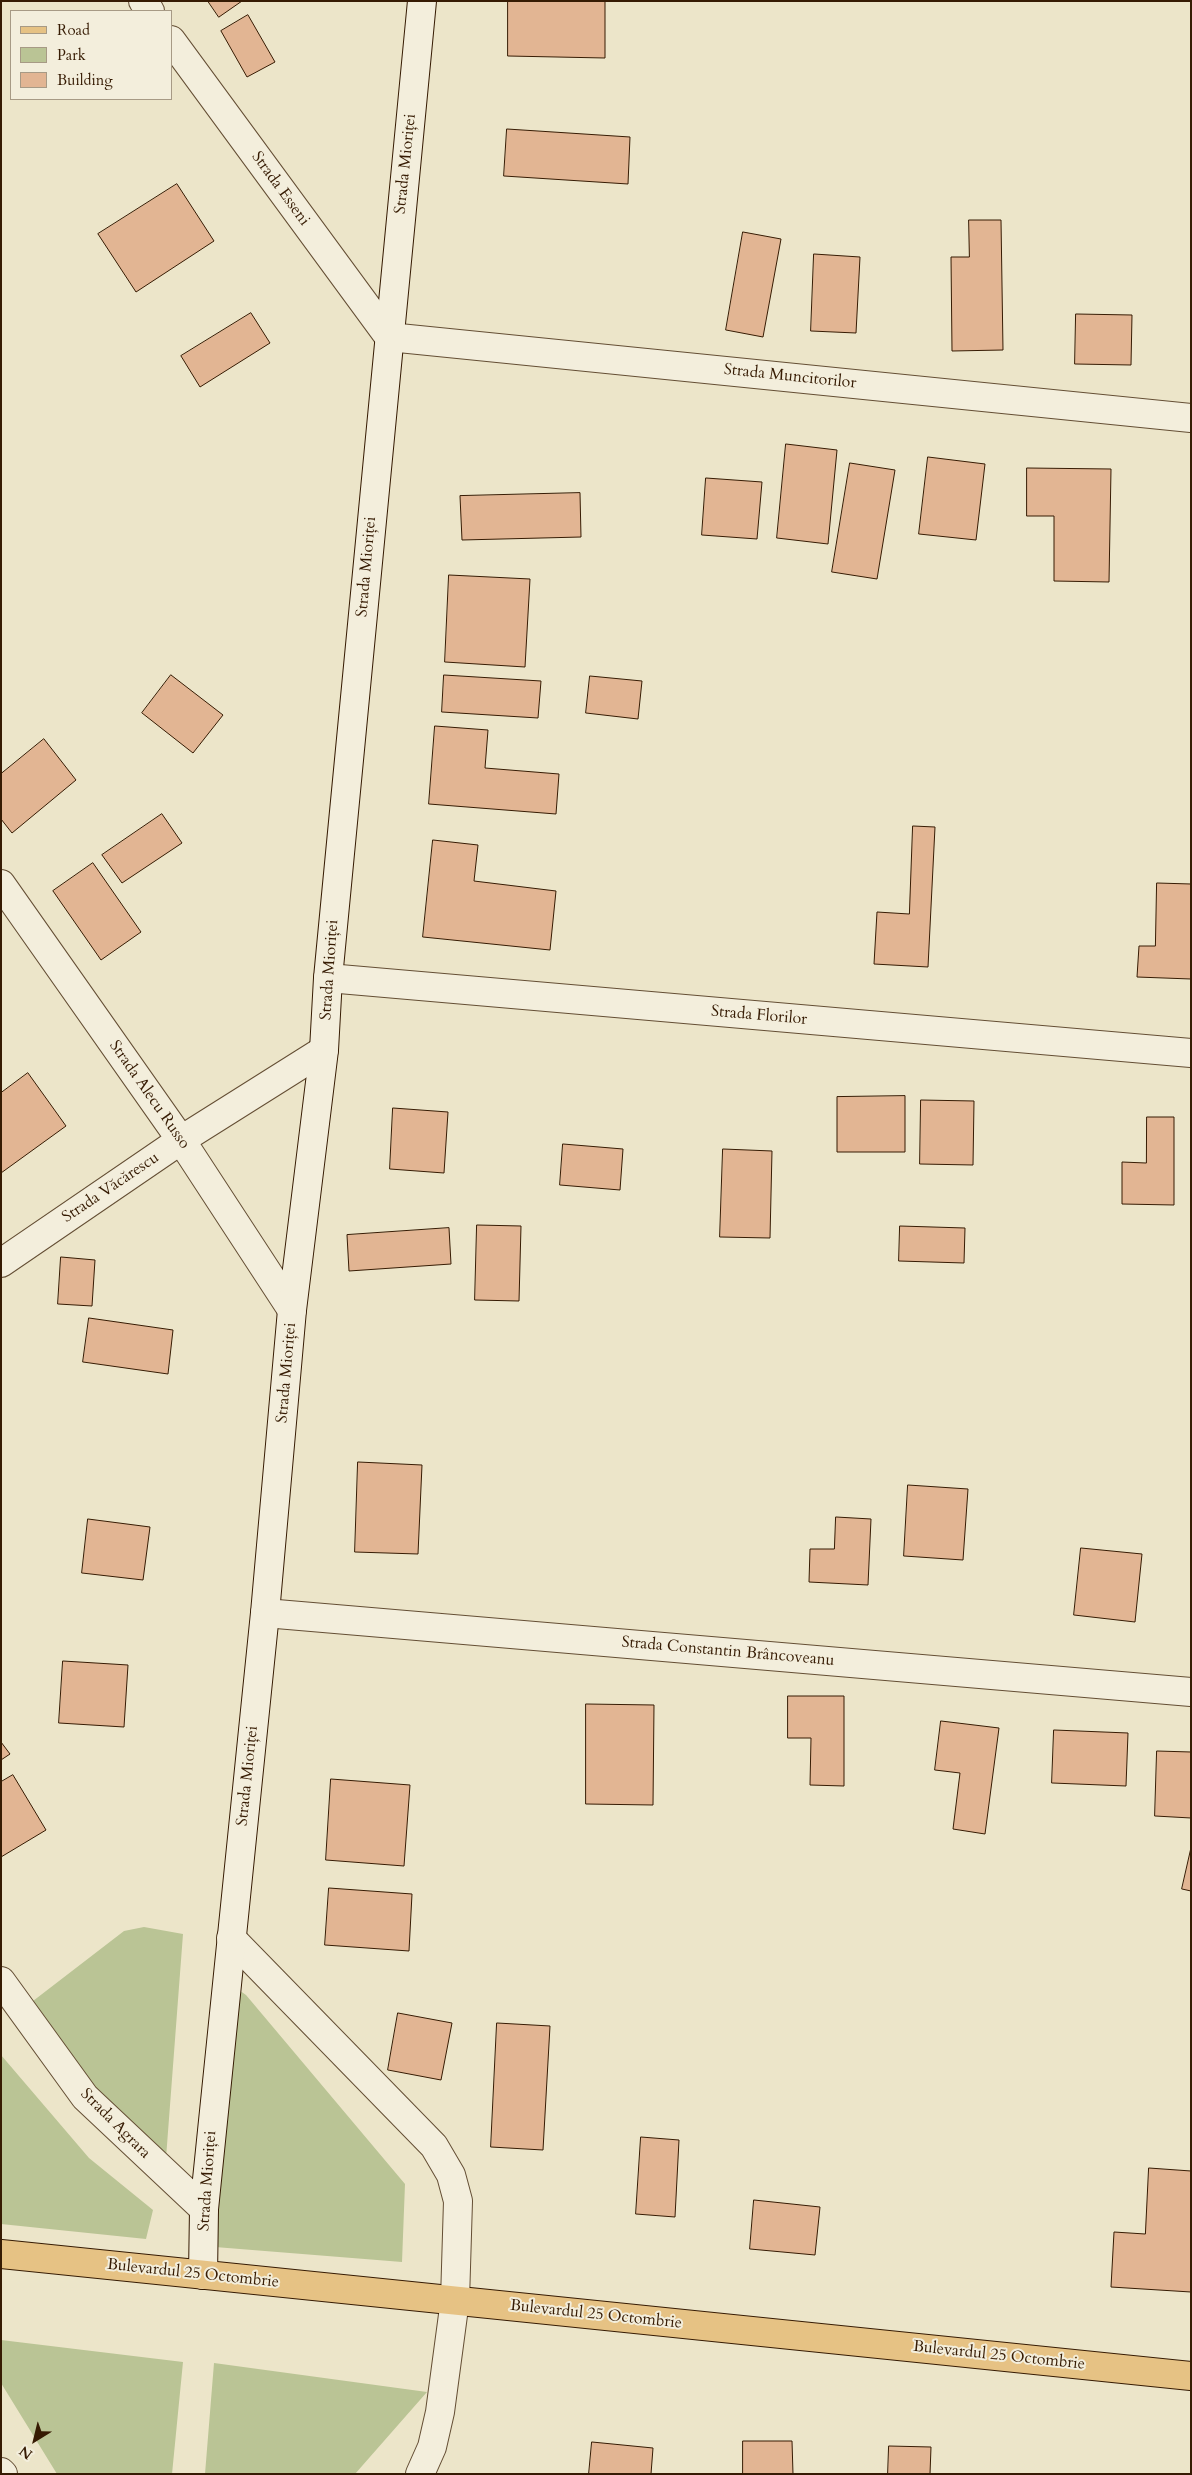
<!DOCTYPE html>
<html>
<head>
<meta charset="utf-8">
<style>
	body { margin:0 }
	#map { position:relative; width:1192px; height:2475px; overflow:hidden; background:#ece5c9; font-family:Cardo,serif }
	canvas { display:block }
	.frame { position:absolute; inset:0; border:2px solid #361b03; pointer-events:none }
	.legend { position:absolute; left:10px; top:10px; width:162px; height:90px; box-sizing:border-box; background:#f3eedc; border:1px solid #a79a85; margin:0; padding:6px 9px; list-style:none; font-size:15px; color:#361b03 }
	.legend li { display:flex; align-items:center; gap:10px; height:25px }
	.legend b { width:25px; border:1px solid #a79a85 }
	.north { position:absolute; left:10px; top:2415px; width:50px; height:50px; -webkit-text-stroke:4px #f3eedc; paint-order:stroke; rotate:216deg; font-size:14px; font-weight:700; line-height:20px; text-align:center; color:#361b03 }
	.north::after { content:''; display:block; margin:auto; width:18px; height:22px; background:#361b03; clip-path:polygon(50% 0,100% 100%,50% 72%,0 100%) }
</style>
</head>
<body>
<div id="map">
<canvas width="1192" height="2475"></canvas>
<div class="frame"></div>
<ul class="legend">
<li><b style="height:6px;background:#e6c284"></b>Road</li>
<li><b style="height:14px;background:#bac495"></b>Park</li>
<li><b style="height:14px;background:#e2b593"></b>Building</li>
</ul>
<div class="north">N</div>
</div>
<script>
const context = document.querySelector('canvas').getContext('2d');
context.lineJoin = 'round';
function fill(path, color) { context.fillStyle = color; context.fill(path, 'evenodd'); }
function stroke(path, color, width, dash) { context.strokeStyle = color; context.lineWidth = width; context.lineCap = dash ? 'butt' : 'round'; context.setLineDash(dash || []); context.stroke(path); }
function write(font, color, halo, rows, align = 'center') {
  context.font = font + ' Cardo,serif'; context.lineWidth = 4; context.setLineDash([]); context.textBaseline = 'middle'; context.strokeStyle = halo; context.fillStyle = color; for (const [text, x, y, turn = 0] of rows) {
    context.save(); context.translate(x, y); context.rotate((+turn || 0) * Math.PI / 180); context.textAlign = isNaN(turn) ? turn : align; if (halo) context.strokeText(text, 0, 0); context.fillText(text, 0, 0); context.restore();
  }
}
fill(new Path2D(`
	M144 1927 183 1934 166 2158 161 2160 20 2011 124 1931Z
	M236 1988 246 1995 405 2184 402 2262 215 2247 225 1999Z
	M1 2055 89 2158 153 2210 146 2239 1 2224Z
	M1 2340 183 2362 172 2474H57L1 2383Z
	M214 2363 427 2392 355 2474H205Z`), '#bac495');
const building = new Path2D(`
	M208 1H242L219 17Z
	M508 1H605V58L508 56Z
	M248 15 275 62 247 77 221 31Z
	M507 129 630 137 628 184 504 176Z
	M177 184 214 241 136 292 98 234Z
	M969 220H1001L1003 350 952 351 951 257H969Z
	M743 232 781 239 763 337 726 330Z
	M814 254 860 257 856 333 811 331Z
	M251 313 270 343 200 387 181 356Z
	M1076 314 1132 315 1131 365 1075 364Z
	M786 444 837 450 828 544 777 538Z
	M928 457 985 464 976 540 919 534Z
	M850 463 895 470 877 579 832 572Z
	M1027 468 1111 469 1109 582 1054 581V516H1027Z
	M706 478 762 482 757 539 702 535Z
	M580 493 581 537 462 540 460 496Z
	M449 575 530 579 525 667 445 662Z
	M171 675 223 715 193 753 142 713Z
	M444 675 541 681 538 718 442 712Z
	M590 676 642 681 638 719 586 713Z
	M435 726 488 730 485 768 559 774 556 814 429 804Z
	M44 739 76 780 12 833 1 819V774Z
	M162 814 182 843 122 883 102 855Z
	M913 826 935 827 928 967 874 964 877 912 909 914Z
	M433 840 478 845 474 881 556 891 550 950 423 937Z
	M93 863 141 932 101 960 53 891Z
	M1157 883 1191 884V979L1137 977 1139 946H1155Z
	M28 1073 66 1126 1 1173V1093Z
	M905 1096V1152H837V1097Z
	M921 1100 974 1101 973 1165 920 1164Z
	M393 1108 448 1112 444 1173 390 1169Z
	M1147 1117H1174V1205L1122 1204V1162L1146 1163Z
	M563 1144 623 1149 620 1190 560 1185Z
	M723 1149 772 1151 770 1238 720 1237Z
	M477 1225 521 1226 519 1301 475 1300Z
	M900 1226 965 1228 964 1263 899 1261Z
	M449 1228 451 1264 349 1271 347 1235Z
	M61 1257 95 1260 92 1306 58 1304Z
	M89 1318 173 1330 168 1374 83 1362Z
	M358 1462 422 1465 418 1554 355 1552Z
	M908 1485 968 1489 963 1560 904 1556Z
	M836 1517 871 1519 868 1585 809 1582 810 1549H834Z
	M88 1519 150 1527 143 1580 82 1573Z
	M1081 1548 1142 1554 1135 1622 1074 1615Z
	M63 1661 128 1665 124 1727 59 1723Z
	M788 1696H844V1786L810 1785 811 1738H788Z
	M586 1704 654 1705 653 1805 586 1804Z
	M941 1721 999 1728 985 1834 953 1829 960 1773 935 1770Z
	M1054 1730 1128 1733 1126 1786 1052 1783Z
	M1 1742 10 1754 1 1760Z
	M1157 1751 1191 1752V1818L1155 1816Z
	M13 1775 46 1830 1 1857V1782Z
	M331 1779 410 1785 404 1866 326 1860Z
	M1191 1848V1891L1182 1889Z
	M329 1888 412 1894 409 1951 325 1945Z
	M398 2013 452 2023 441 2080 388 2070Z
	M497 2023 550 2026 543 2150 491 2147Z
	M641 2137 679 2140 675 2217 636 2214Z
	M1149 2168 1191 2171V2292L1111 2287 1114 2232 1145 2234Z
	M754 2200 820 2207 815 2255 750 2249Z
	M743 2441H792L793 2474H743Z
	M592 2442 653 2448 651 2474H589Z
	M889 2446 931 2447 930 2474H888Z`);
fill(building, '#e2b593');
stroke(building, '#361b03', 1);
const street = new Path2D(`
	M143 1 150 11
	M171 40 389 337 1191 418
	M1 884 181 1140 292 1310
	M328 978 1191 1053
	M1 1263 181 1140 324 1050
	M265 1613 1191 1692
	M231 1938 434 2146 451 2175 458 2201 455 2300 440 2412 432 2447 420 2474
	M1 1981 85 2097 204 2209
	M1 2472 3 2474`);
const secondary = new Path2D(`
	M203 2275 204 2209 265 1613 292 1310 324 1050 328 978 422 1`);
const primary = new Path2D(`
	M1 2254 1191 2376`);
stroke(street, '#644e34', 30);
stroke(secondary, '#361b03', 30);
stroke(primary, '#361b03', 30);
stroke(street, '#f3eedc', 28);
stroke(secondary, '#f3eedc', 28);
stroke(primary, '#e6c284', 28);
write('16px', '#361b03', '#f3eedc', [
	["Strada Mioriței",406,164,-84],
	["Strada Esseni",280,189,54],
	["Strada Muncitorilor",790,377,6],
	["Strada Mioriței",367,567,-85],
	["Strada Mioriței",330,970,-86],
	["Strada Florilor",759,1016,5],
	["Strada Alecu Russo",149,1095,55],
	["Strada Văcărescu",111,1188,-34],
	["Strada Mioriței",287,1373,-85],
	["Strada Constantin Brâncoveanu",728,1652,5],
	["Strada Mioriței",248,1776,-84],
	["Strada Agrara",115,2124,45],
	["Strada Mioriței",208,2181,-86],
	["Bulevardul 25 Octombrie",193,2274,6],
	["Bulevardul 25 Octombrie",596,2315,6],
	["Bulevardul 25 Octombrie",999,2356,6]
]);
</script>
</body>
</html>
